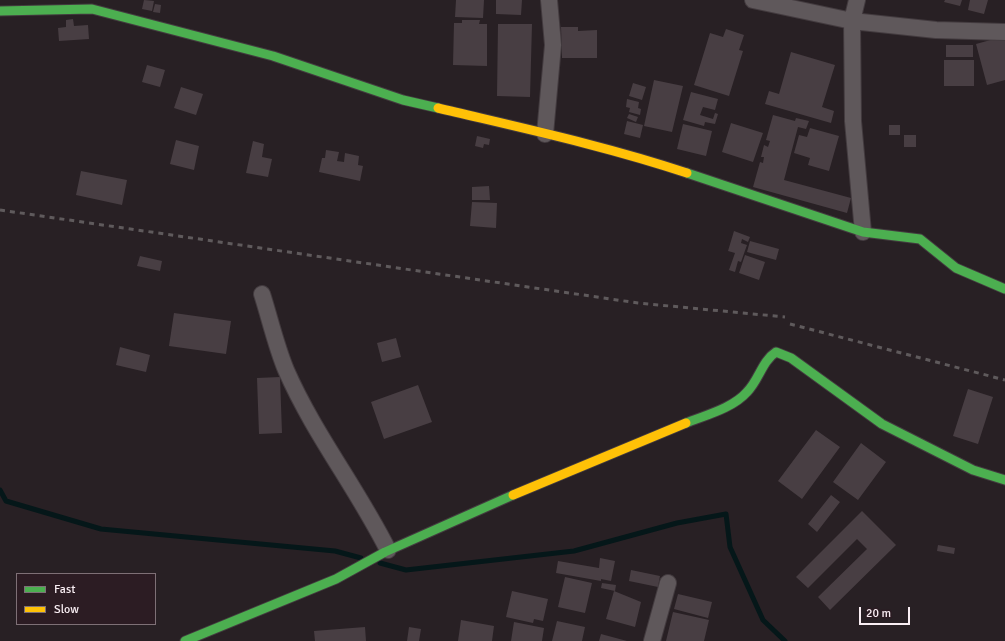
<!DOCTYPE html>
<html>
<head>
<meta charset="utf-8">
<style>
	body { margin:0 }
	#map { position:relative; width:1005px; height:641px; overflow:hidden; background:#282024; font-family:Signika,sans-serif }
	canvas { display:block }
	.legend { position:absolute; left:16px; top:573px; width:140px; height:52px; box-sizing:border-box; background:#2c1c23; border:1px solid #7e7076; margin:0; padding:5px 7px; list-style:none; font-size:12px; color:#f9eef3 }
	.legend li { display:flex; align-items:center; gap:8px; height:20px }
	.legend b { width:20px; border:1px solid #7e7076 }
	.scale { position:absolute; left:859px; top:607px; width:51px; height:18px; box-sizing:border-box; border:2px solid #f9eef3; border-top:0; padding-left:5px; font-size:12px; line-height:14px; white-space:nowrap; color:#f9eef3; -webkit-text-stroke:3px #2c1c23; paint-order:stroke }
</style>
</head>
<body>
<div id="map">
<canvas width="1005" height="641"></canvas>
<ul class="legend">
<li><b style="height:5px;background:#4caf50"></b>Fast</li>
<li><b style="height:5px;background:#ffc107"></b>Slow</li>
</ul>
<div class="scale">20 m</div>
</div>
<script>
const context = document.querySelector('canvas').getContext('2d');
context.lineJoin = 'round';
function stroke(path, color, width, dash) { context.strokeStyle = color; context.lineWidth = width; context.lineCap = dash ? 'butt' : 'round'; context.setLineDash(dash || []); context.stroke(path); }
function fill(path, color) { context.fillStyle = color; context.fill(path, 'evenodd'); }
stroke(new Path2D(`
	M0 490 6 501 101 529 335 551 361 558
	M380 563 406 570 574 551 677 523 726 514 730 547 763 620 785 641`), '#051719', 5);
fill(new Path2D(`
	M144 0 154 1 152 11 142 9Z
	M456 0H484L483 18 455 17Z
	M496 0H522L521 15 496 14Z
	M945 0H962L960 6 944 2Z
	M970 0H988L984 14 968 10Z
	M155 4 161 5 160 13 153 12Z
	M73 19 74 26 88 25 89 39 59 41 58 28 66 27V20Z
	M462 20H480L479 24H487V66L453 65 454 23H462Z
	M498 24H532L530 97 497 96Z
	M561 27H578V31L597 30V58H562Z
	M726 29 744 35 739 50 743 51 729 96 694 85 710 33 723 37Z
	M1005 36V80L987 85 976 44Z
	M946 45H973V57H946Z
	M791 52 835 65 822 107 834 111 831 123 765 104 769 91 779 94Z
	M944 60H974V86H944Z
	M147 65 165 70 160 87 142 82Z
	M654 80 683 86 672 132 644 126Z
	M633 83 646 87 642 100 629 96Z
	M181 87 203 94 196 115 174 108Z
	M691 92 718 99 715 110 703 107 700 115 713 119 715 113 718 114 715 124 705 122 704 126 683 120Z
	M627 99 639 102 638 108 641 109 640 115 629 112 630 108 626 107Z
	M629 114 638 117 636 122 627 118Z
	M773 115 795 121 796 118 809 121 806 129 798 127 784 180 851 198 847 213 753 187 760 162 763 163 764 157H761L764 145 768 147 770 141 766 140Z
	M627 121 643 125 640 138 624 134Z
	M731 123 763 133 753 162 722 152Z
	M683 124 712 131 706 156 677 149Z
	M889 125H900V135H889Z
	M810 128 839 136 829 171 808 165 810 158 794 153 799 135 807 137Z
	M904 135H916V147H904Z
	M477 136 490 139 489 145 484 144 483 148 475 146Z
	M176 140 199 146 194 170 170 164Z
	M253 141 264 144 262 157 272 159 268 177 246 173Z
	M326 150 339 152 337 161 344 162 345 153 359 156 358 165 363 166 360 181 319 172 322 158H325Z
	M81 171 127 180 122 205 76 195Z
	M489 186 490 200H472V187Z
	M472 202 497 203 496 228 470 226Z
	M734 231 750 237 748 242 742 239 741 243 747 245 741 262 738 261 735 272 729 270 735 253 728 251Z
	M750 241 779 249 776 260 747 252Z
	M745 255 765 262 759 280 739 273Z
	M140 256 162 261 160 271 137 266Z
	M174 313 231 321 226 354 169 346Z
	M396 338 401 357 382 362 377 343Z
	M120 347 150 355 146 372 116 365Z
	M280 377 282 433 259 434 257 378Z
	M418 385 432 422 384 439 371 402Z
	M968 389 993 397 978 444 953 436Z
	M816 430 840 447 802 499 778 481Z
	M861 443 886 462 858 500 833 482Z
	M831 495 840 502 817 532 808 524Z
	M862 511 896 545 830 610 818 597 867 549 857 539 808 588 796 577Z
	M938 545 955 548 954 554 937 551Z
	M600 558 615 561 611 581 601 579V581L556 573 558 561 599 568Z
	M631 570 660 576 658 587 629 581Z
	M565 577 592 583 585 613 558 607Z
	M602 583 616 585 615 591 601 588Z
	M512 591 548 599 543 621 534 619 533 623 506 617Z
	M614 591 641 602 635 627 606 619Z
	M678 594 712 602 708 618 674 609Z
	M673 612 709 620 704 641H666Z
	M461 620 494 626 492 641H458Z
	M557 621 585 627 582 641H552Z
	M514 622 544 628 542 641H511Z
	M365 627 366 641H315L314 631Z
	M409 627 421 629 419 641H407Z
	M601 634 627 641H599Z`), '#483e43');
const street = new Path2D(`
	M753 0 852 21 936 30 1005 32
	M857 0 852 21 853 121 863 232
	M545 134 553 45 549 0
	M262 294C270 319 276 346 286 370 314 434 357 488 388 550
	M652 641 668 583`);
const fast = new Path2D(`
	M0 11 92 9 273 56 403 100 438 108
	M687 173 863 232 920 239 956 268 1005 289
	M686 423C706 415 733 408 747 392 759 380 762 361 776 352L791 358 882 424 973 470 1005 480
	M185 641 336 579 385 552 513 495`);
const slow = new Path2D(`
	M438 108C522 128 606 146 687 173
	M513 495 686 423`);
stroke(street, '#433b3f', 18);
stroke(fast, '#433b3f', 11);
stroke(slow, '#433b3f', 11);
stroke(street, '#5f585b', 16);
stroke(fast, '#4caf50', 9);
stroke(slow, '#ffc107', 9);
stroke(new Path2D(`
	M0 210 638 303 785 317
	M790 324 1005 380`), '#5f5a5c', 3, [5, 5]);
</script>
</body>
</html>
